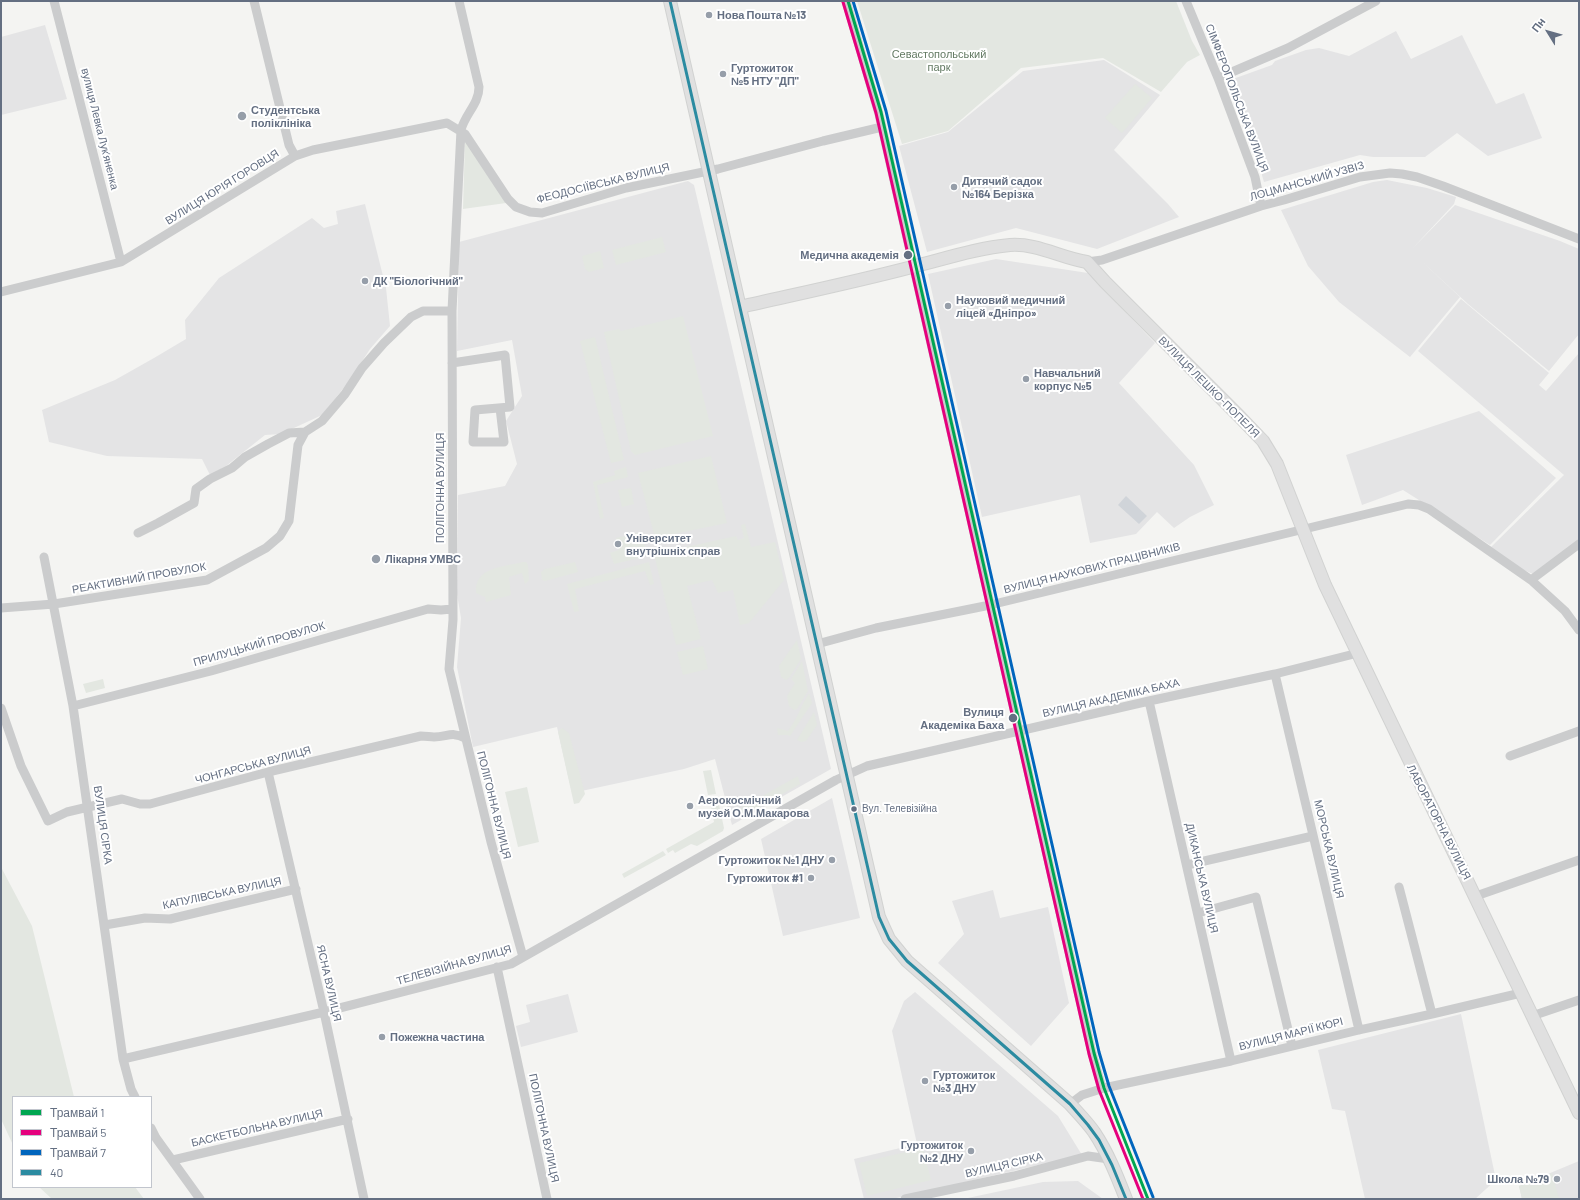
<!DOCTYPE html>
<html>
<head>
<meta charset="utf-8">
<style>
	body { margin:0 }
	#map { position:relative; width:1580px; height:1200px; overflow:hidden; background:#f4f4f2; font-family:Barlow,sans-serif }
	canvas { display:block }
	.frame { position:absolute; inset:0; border:2px solid #646f82; pointer-events:none }
	.legend { position:absolute; left:12px; top:1096px; width:140px; height:92px; box-sizing:border-box; background:#fff; border:1px solid #c1c5cd; margin:0; padding:5px 7px; list-style:none; font-size:12px; color:#646f82 }
	.legend li { display:flex; align-items:center; gap:8px; height:20px }
	.legend b { width:20px; border:1px solid #c1c5cd }
	.north { position:absolute; left:1528px; top:12px; width:40px; height:40px; -webkit-text-stroke:3px #fff; paint-order:stroke; rotate:307deg; font-size:11px; font-weight:700; line-height:16px; text-align:center; color:#646f82 }
	.north::after { content:''; display:block; margin:auto; width:14px; height:18px; background:#646f82; clip-path:polygon(50% 0,100% 100%,50% 72%,0 100%) }
</style>
</head>
<body>
<div id="map">
<canvas width="1580" height="1200"></canvas>
<div class="frame"></div>
<ul class="legend">
<li><b style="height:5px;background:#00a651"></b>Трамвай 1</li>
<li><b style="height:5px;background:#e5007d"></b>Трамвай 5</li>
<li><b style="height:5px;background:#0065bd"></b>Трамвай 7</li>
<li><b style="height:5px;background:#2b8ba1"></b>40</li>
</ul>
<div class="north">Пн</div>
</div>
<script>
const context = document.querySelector('canvas').getContext('2d');
context.lineJoin = 'round';
function fill(path, color) { context.fillStyle = color; context.fill(path, 'evenodd'); }
function stroke(path, color, width, dash) { context.strokeStyle = color; context.lineWidth = width; context.lineCap = dash ? 'butt' : 'round'; context.setLineDash(dash || []); context.stroke(path); }
function write(font, color, halo, rows, align = 'center') {
  context.font = font + ' Barlow,sans-serif'; context.lineWidth = 4; context.setLineDash([]); context.textBaseline = 'middle'; context.strokeStyle = halo; context.fillStyle = color; for (const [text, x, y, turn = 0] of rows) {
    context.save(); context.translate(x, y); context.rotate((+turn || 0) * Math.PI / 180); context.textAlign = isNaN(turn) ? turn : align; if (halo) context.strokeText(text, 0, 0); context.fillText(text, 0, 0); context.restore();
  }
}
fill(new Path2D(`
	M45 25 67 99 1 115V37Z
	M1396 31 1411 59 1462 35 1496 104 1524 93 1542 138 1488 156 1457 133 1425 157H1373L1360 155 1264 182 1233 79 1272 65 1275 61 1306 50 1319 48 1349 56Z
	M1104 60 1160 95 1114 150 1168 204 1179 217 1097 249 1016 228 927 252 899 146 948 132 1023 71Z
	M1387 180 1427 188 1456 197 1454 204 1412 249 1455 205 1560 241 1579 249V334L1549 371 1468 304 1417 257 1460 297 1410 357 1339 302 1308 266 1281 210 1373 182Z
	M688 181 694 185 831 769 732 825 715 759 684 769 572 793 557 727 473 747 457 667 461 618 457 594 458 495 505 486 517 464 506 421 522 396 512 340 457 351 459 242Z
	M365 204 386 288 390 326 370 349 350 380 322 415 281 434 265 435 226 466 210 475 202 459 107 456 49 442 42 410 115 380 154 358 186 339 185 320 219 278 312 218 324 228 338 224 336 211Z
	M996 259 1088 273 1155 343 1119 383 1194 465 1214 505 1190 517 1174 528 1157 512 1136 534 1090 543 1080 495 982 517 928 274Z
	M1461 299 1549 373 1539 385 1546 391 1579 353V540L1533 574 1510 564 1490 548 1564 475 1418 351Z
	M1479 411 1556 478 1490 545 1403 490 1362 505 1346 455Z
	M832 798 860 918 783 936 761 839Z
	M993 890 1000 918 1048 907 1069 1003 1031 1046 938 963 964 934 952 901Z
	M915 992 1058 1116 1082 1155 892 1199H864L854 1159 917 1144 892 1031 904 1001Z
	M568 994 578 1032 521 1047 516 1026 530 1022 526 1005Z
	M1461 1014 1496 1180 1475 1199H1365L1345 1111 1332 1109 1318 1050Z
	M1579 1161V1199H1522L1519 1186Z
	M1078 1181 1103 1199H963L1043 1182Z`), '#e4e4e5');
fill(new Path2D(`
	M857 1H1176L1192 41 1200 55 1187 62 1161 92 1103 58 1021 68 948 131 902 144Z
	M1135 84 1152 98 1122 133 1105 118Z
	M465 141 506 203 463 209Z
	M662 237 666 252 616 265 612 250Z
	M600 251 604 268 589 272 585 269 582 256Z
	M683 316 713 436 635 455 631 451 604 332 619 329 621 331Z
	M595 337 624 460 611 463 580 341Z
	M711 456 727 523 655 538 638 473Z
	M626 467 628 477 597 485 604 518 600 519 593 482 615 475 614 471Z
	M631 488 634 504 622 507 618 490Z
	M745 524 751 547 775 542 784 580 749 623 740 625 733 590 718 593 712 580 687 586 701 639 676 645 655 558 656 555 659 553 736 536 738 540 744 538 741 525Z
	M641 532 646 549V555L643 557 614 564 610 553 619 550 616 538Z
	M523 562H526L528 565 529 580 525 584 522 573 509 577 511 595 486 602 485 597 476 593C474 567 503 567 523 562Z
	M575 562 578 572 545 581 542 580 541 572 545 569Z
	M649 562 654 584 650 585 645 571 575 589 579 611 574 612 567 584Z
	M797 640 801 659 789 678 786 680 781 677 779 666Z
	M703 646 708 669 683 675 677 652Z
	M802 661 808 691 797 709 794 710 789 706 787 696 795 683 791 679Z
	M103 679 105 688 86 693 83 684Z
	M809 693 812 703 790 736 787 735H778L777 728 788 731C797 719 801 706 809 693Z
	M814 712 817 725 806 741 801 742 797 740Z
	M562 728 569 733 585 794 579 803 574 804 558 732Z
	M711 770 716 794 708 795 703 771Z
	M798 776 800 784 747 814 741 812 739 809Z
	M527 787 539 842 518 847 505 792Z
	M718 800 724 828 723 831 697 846 691 844 675 853 673 850 668 853 666 849 714 822 710 802Z
	M663 851 666 855 624 878 622 874Z
	M1 867 32 926 74 1097H13V1145L1 1119Z
	M923 1148 931 1180 867 1196 859 1163Z
	M1552 1173 1559 1199H1522L1519 1186Z
	M39 1187H135L144 1199H52Z`), '#e3e7e1');
fill(new Path2D(`
	M1126 496 1147 516 1139 524 1118 505Z`), '#d0d4d9');
const major = new Path2D(`
	M670 1 879 917 889 939 907 961 1070 1104C1078 1113 1087 1122 1094 1132 1108 1153 1117 1176 1126 1199
	M740 307C797 294 855 282 912 267 944 259 977 248 1010 245 1037 243 1061 258 1087 262L1105 282 1238 415 1263 441 1277 464 1325 585 1579 1113`);
stroke(major, '#d1d2d1', 14);
stroke(new Path2D(`
	M54 1 121 262
	M254 1 289 145 295 156
	M459 1 479 87C479 104 465 114 461 130L452 311 453 620 449 669 491 842 523 957
	M846 1 879 114 1092 1053 1102 1088
	M1186 1 1218 78 1255 177 1261 206
	M1218 78 1288 48 1376 1
	M1087 262 1102 260 1261 206 1284 200 1360 177 1390 173 1402 174 1417 177 1443 186 1579 239
	M1 292 121 262 295 156 313 150 447 123 465 134 508 199 516 207 530 212 542 213 626 188 718 169 823 141 882 127
	M452 363 505 355 510 407 475 410 473 442H504L500 408
	M138 533 158 523 194 503 196 489 210 479 232 468 245 457 268 444 289 433 305 432 322 421 345 394 362 368 384 343 411 317 423 311H452
	M44 557 73 706 123 1059 131 1089 135 1097
	M1531 580 1579 544
	M1 608 54 604 207 580 266 548 280 536 289 521 298 445 305 432
	M817 644 876 628 990 605 1408 504 1419 505 1429 509 1531 580 1565 611 1579 630
	M1275 674 1359 1030
	M1149 701 1231 1061
	M73 706 211 671 428 609 441 610 452 609
	M1 708 21 766 48 821 67 812 122 799 140 804H150L268 772 421 736C426 736 430 737 434 737 447 737 452 731 465 738
	M1510 756 1579 731
	M268 772 324 1012 364 1199
	M1187 865 1313 836
	M1399 887 1432 1014
	M1476 896 1579 860
	M1198 913 1256 897 1292 1046
	M105 925 145 918 170 919 296 889
	M497 967 547 1199
	M1532 1016 1579 1000
	M123 1059 324 1012 511 964 836 780 867 766 1149 701 1275 674 1358 653
	M1070 1104 1082 1095 1104 1088 1231 1061 1359 1030 1432 1014 1521 993
	M151 1128 156 1138 200 1199
	M173 1160 348 1119
	M905 1199 1014 1176 1088 1156 1109 1159`), '#cbcccd', 9);
stroke(major, '#e0e0e0', 12);
stroke(new Path2D(`
	M670 1 879 917 889 939 907 961 1070 1104 1088 1125 1099 1140 1112 1165 1126 1199`), '#2b8ba1', 3);
stroke(new Path2D(`
	M848 1 881 112 1094 1053 1104 1088 1148 1199`), '#00a651', 3);
stroke(new Path2D(`
	M843 2 876 113 1089 1054 1099 1090 1143 1199`), '#e5007d', 3);
stroke(new Path2D(`
	M853 1 886 111 1099 1052 1109 1086 1153 1197`), '#0065bd', 3);
for (const [x, y, r, color] of [
	[709,15,4,"#969ea9"],
	[723,74,4,"#969ea9"],
	[242,116,5,"#969ea9"],
	[954,187,4,"#969ea9"],
	[908,255,5,"#646f82"],
	[365,281,4,"#969ea9"],
	[948,306,4,"#969ea9"],
	[1026,379,4,"#969ea9"],
	[618,544,4,"#969ea9"],
	[376,559,5,"#969ea9"],
	[1013,718,5,"#646f82"],
	[690,806,4,"#969ea9"],
	[854,809,3.5,"#646f82"],
	[832,860,4,"#969ea9"],
	[811,878,4,"#969ea9"],
	[382,1037,4,"#969ea9"],
	[925,1081,4,"#969ea9"],
	[971,1151,4,"#969ea9"],
	[1557,1179,4,"#969ea9"]
]) { const dot = new Path2D(); dot.arc(x, y, r, 0, 2 * Math.PI); context.fillStyle = color; context.fill(dot); stroke(dot, '#fff', 1.5); }
write('10px', '#646f82', '#fff', [
	["Вул. Телевізійна",862,809]
], 'left');
write('bold 11px', '#646f82', '#fff', [
	["Нова Пошта №13",717,15],
	["Гуртожиток",731,68],
	["№5 НТУ \"ДП\"",731,81],
	["Студентська",251,110],
	["поліклініка",251,123],
	["Дитячий садок",962,181],
	["№164 Берізка",962,194],
	["ДК \"Біологічний\"",373,281],
	["Науковий медичний",956,300],
	["ліцей «Дніпро»",956,313],
	["Навчальний",1034,373],
	["корпус №5",1034,386],
	["Університет",626,538],
	["внутрішніх справ",626,551],
	["Лікарня УМВС",385,559],
	["Аерокосмічний",698,800],
	["музей О.М.Макарова",698,813],
	["Гуртожиток №1 ДНУ",824,860,"right"],
	["Гуртожиток #1",803,878,"right"],
	["Пожежна частина",390,1037],
	["Гуртожиток",933,1075],
	["№3 ДНУ",933,1088],
	["Гуртожиток",963,1145,"right"],
	["№2 ДНУ",963,1158,"right"],
	["Школа №79",1549,1179,"right"]
], 'left');
write('11px', '#637a63', '#fff', [
	["Севастопольський",939,54],
	["парк",939,67]
]);
write('11px', '#646f82', '#fff', [
	["СІМФЕРОПОЛЬСЬКА ВУЛИЦЯ",1237,98,69],
	["вулиця Левка Лукʼяненка",100,129,76],
	["ЛОЦМАНСЬКИЙ УЗВІЗ",1307,181,-16],
	["ФЕОДОСІЇВСЬКА ВУЛИЦЯ",603,183,-14],
	["ВУЛИЦЯ ЮРІЯ ГОРОВЦЯ",222,187,-32],
	["ВУЛИЦЯ ЛЕШКО-ПОПЕЛЯ",1209,387,45],
	["ПОЛІГОННА ВУЛИЦЯ",440,488,-90],
	["ВУЛИЦЯ НАУКОВИХ ПРАЦІВНИКІВ",1092,568,-14],
	["РЕАКТИВНИЙ ПРОВУЛОК",139,578,-10],
	["ПРИЛУЦЬКИЙ ПРОВУЛОК",259,644,-16],
	["ВУЛИЦЯ АКАДЕМІКА БАХА",1111,698,-13],
	["ЧОНГАРСЬКА ВУЛИЦЯ",253,765,-15],
	["ПОЛІГОННА ВУЛИЦЯ",494,805,76],
	["ЛАБОРАТОРНА ВУЛИЦЯ",1439,822,63],
	["ВУЛИЦЯ СІРКА",103,825,82],
	["МОРСЬКА ВУЛИЦЯ",1329,849,77],
	["ДИКАНСЬКА ВУЛИЦЯ",1202,878,77],
	["КАПУЛІВСЬКА ВУЛИЦЯ",222,893,-12],
	["ТЕЛЕВІЗІЙНА ВУЛИЦЯ",454,965,-16],
	["ЯСНА ВУЛИЦЯ",329,983,77],
	["ВУЛИЦЯ МАРІЇ КЮРІ",1291,1034,-14],
	["БАСКЕТБОЛЬНА ВУЛИЦЯ",257,1128,-13],
	["ПОЛІГОННА ВУЛИЦЯ",544,1128,78],
	["ВУЛИЦЯ СІРКА",1004,1165,-13]
]);
write('bold 11px', '#646f82', '#fff', [
	["Медична академія",899,255],
	["Вулиця",1004,712],
	["Академіка Баха",1004,725]
], 'right');
</script>
</body>
</html>
